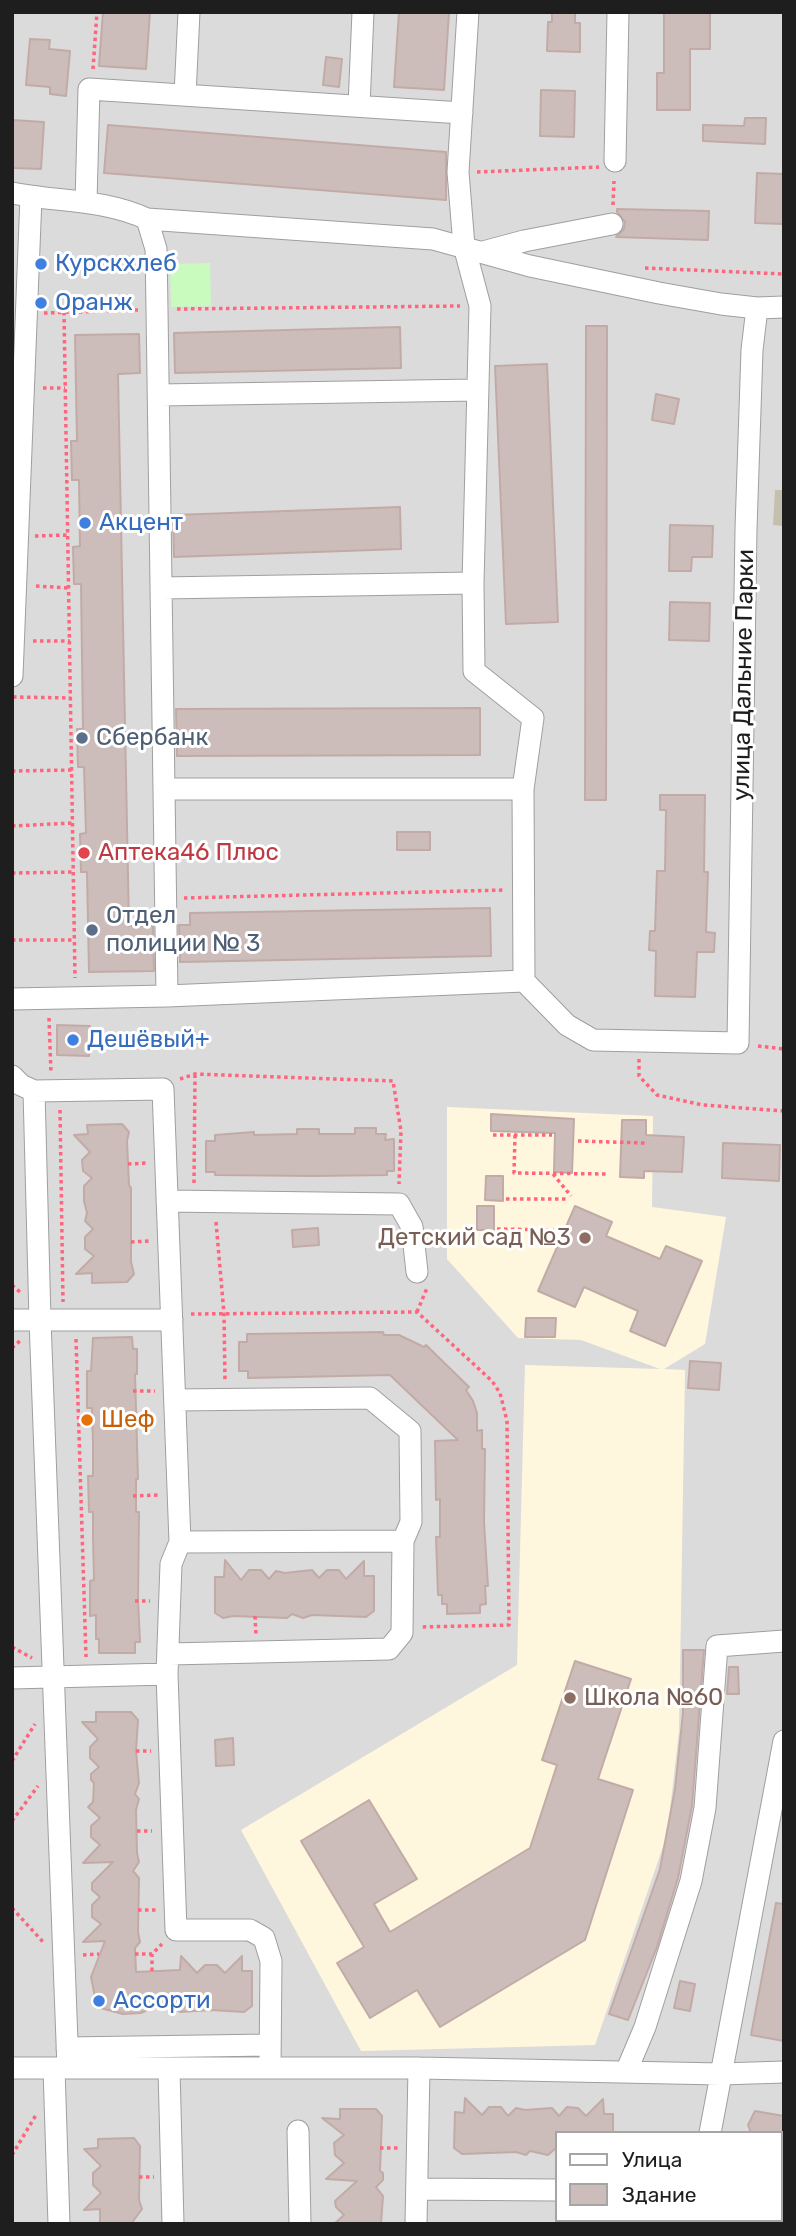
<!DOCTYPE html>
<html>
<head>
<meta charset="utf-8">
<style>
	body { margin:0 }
	#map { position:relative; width:796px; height:2236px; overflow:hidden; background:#f0e9e4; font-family:Rubik,sans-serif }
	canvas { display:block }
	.frame { position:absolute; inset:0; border:14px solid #1e1e1e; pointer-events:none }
	.legend { position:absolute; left:555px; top:2131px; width:228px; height:91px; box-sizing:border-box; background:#fff; border:2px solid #a5a5a5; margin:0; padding:9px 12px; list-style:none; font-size:21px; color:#1e1e1e }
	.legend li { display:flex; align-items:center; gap:14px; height:35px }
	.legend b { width:35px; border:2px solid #a5a5a5 }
</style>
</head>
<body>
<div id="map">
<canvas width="796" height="2236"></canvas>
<div class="frame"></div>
<ul class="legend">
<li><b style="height:9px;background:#fff"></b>Улица</li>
<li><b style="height:19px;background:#ccbdba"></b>Здание</li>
</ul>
</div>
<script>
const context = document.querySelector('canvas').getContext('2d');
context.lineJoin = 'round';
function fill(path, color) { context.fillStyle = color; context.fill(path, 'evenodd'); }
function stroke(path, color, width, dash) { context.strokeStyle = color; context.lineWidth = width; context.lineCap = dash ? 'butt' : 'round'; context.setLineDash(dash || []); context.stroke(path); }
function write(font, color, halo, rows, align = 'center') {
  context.font = font + ' Rubik,sans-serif'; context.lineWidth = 6; context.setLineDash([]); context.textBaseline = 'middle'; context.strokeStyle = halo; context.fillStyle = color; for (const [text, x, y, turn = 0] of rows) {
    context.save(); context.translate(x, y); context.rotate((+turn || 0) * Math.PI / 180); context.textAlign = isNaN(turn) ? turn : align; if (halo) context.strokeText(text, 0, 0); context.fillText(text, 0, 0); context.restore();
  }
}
fill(new Path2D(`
	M12 12H784V2224H12ZM556 2133H780V2220H556Z`), '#dcdbdb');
fill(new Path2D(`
	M447 1107 653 1116 652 1207 726 1217 705 1344 664 1369 685 1370 679 1731 667 1835 595 2045 361 2051 241 1830 517 1665 525 1365 660 1369 581 1340 518 1338 447 1259Z`), '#fff7dd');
fill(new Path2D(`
	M775 490H784V526L773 525Z`), '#c5bfaf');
fill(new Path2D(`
	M210 263 211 306 171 307 170 264Z`), '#c9fbbf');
const building = new Path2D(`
	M103 12H150L146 69 99 66Z
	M399 12H449L444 90 394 87Z
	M664 12H710V49H690V110H657V73H664Z
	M552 13H575V23H580V52L547 51 548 22H552Z
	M30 39 50 40 49 49 70 51 66 96 50 94V87L26 85Z
	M326 57 342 59 339 87 323 85Z
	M541 90 575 91 574 137 540 136Z
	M745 118H766L765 144 703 141V125L744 126Z
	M12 120 44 122 41 169 12 168Z
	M108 125 446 152V200L104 173Z
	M757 173 784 174V224L755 223Z
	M617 209 709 211 708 240 616 237 624 229 625 222 617 212Z
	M586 326H607L606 800H585Z
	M400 327 401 368 175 373 174 333Z
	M139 334 140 373 118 374 129 926H153L154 971 89 972 87 872H81L80 834 86 833 84 767H78L77 729H83L81 584H74L73 547 80 546 79 480H72L71 441H77L75 335Z
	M547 364 558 622 506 624 495 366Z
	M656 394 679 399 674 424 652 420Z
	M400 507 401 549 174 557 173 515Z
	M670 525 713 526 712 557H692L691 571H669Z
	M670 602 710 603 709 641 669 640Z
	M480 708V755L177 756 176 709Z
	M660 795H705L704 872H708L706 932 715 933 714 952H697L695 997 655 996 656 951 649 950 650 931H655L657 871H665L666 810H660Z
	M397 832H430V850H397Z
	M490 908 491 956 180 962 179 925H190V913Z
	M57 1025 90 1026 89 1056 57 1055Z
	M491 1114 574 1119 572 1173 554 1172 555 1133 491 1131Z
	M622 1120H646V1135L684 1137 682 1172 644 1171V1178L620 1177Z
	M122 1124 129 1132 127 1141 129 1185 131 1188V1262L134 1274 127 1282 92 1283V1273L76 1274 94 1256 85 1249V1237L93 1229 85 1221 87 1213 84 1201V1186L92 1178 83 1171 82 1160 90 1152 74 1135 88 1134 87 1125Z
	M355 1128H376V1134H386L385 1140 394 1139V1171H387V1175L314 1176 215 1175V1172H206V1141H215V1135L254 1132V1135L297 1134V1129H319V1134H355Z
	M723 1143 780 1145 779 1181 722 1178Z
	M486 1176H503V1201L485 1200Z
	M477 1206H494V1230H477Z
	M575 1206 612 1222 606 1236 660 1259 666 1246 702 1261 665 1346 630 1331 638 1311 584 1287 575 1307 538 1291Z
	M318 1228 319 1245 293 1247 292 1230Z
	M526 1318H556L555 1337H525Z
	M383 1332 384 1335H399L424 1347 426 1345 469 1387 466 1390 473 1401 477 1413V1431L482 1430V1449H485L484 1522 488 1586H485L486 1604 480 1605V1613L447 1614V1604H442V1595H438L436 1537H440V1499L436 1500 435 1441 458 1440 390 1375 248 1378V1371H239V1342H247V1334Z
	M132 1337 133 1349H137V1374H135L138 1479H136V1512H139L138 1601 140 1642H135V1653H99V1639H96V1615L90 1616V1581L94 1580 93 1536V1512H89L88 1476H93V1442L92 1408H87V1371H91L93 1338Z
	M690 1361 721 1363 719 1390 688 1388Z
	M225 1560 241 1580 249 1570H261L269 1579 276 1571 285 1573 312 1570 319 1578 327 1570H339L346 1579 364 1561V1576H374V1611L366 1617 312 1615 303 1618 292 1614 287 1618 233 1616 223 1618 215 1613V1577H224Z
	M683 1650H704L692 1806 678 1878 657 1947 628 2020 609 2014 660 1869 675 1789 683 1713Z
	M575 1661 631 1679 598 1779 633 1790 585 1940 440 2027 417 1990 370 2018 337 1963 364 1947 301 1841 369 1800 417 1879 374 1904 390 1932 530 1848 557 1765 542 1760Z
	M729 1667H738L739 1694H727Z
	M96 1712H131L138 1720 136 1751 139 1783 135 1794 139 1799 136 1810 137 1853 139 1862 133 1871 139 1878 138 1932 140 1942 135 1948 136 1972 180 1970 181 1956 197 1973 205 1965H217L225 1973 242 1956V1971H252V2006L244 2012 211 2010 180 2012 172 2007 151 2008 141 2013 123 2014 97 2007 91 1977 105 1941 83 1942 101 1924 92 1917V1905L100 1897 92 1890V1883L113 1862 83 1863 100 1845 91 1837V1826L100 1818 88 1807 93 1802 94 1783 91 1780V1774L99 1767 90 1758V1747L98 1739 82 1722H96Z
	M233 1738 234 1765 216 1766 215 1740Z
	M776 1903 784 1904V2041L751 2035Z
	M680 1981 695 1984 690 2011 674 2008Z
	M465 2098 482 2115 489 2107H501L508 2116 516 2108 525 2110 552 2108 559 2116 567 2107 578 2108 586 2116 603 2099 604 2114H613V2133H556V2148L548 2155 530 2151 526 2155 516 2152 462 2154 454 2148 455 2112 464 2113Z
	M340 2109H376L382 2116 380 2171 383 2173V2180L376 2187 383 2196 381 2224H334L344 2215 336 2207 335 2201 357 2181 326 2179 344 2163 335 2155 334 2143 344 2135 322 2118 340 2119Z
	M755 2111 784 2116V2133H751L748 2125Z
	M134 2138 140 2146 139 2200 142 2209 131 2224H100V2209L84 2210 101 2193 93 2185V2173L101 2166 84 2149 98 2148V2139Z`);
fill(building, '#ccbdba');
stroke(building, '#c2aba6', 2);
const minor = new Path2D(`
	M185 95 189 12
	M359 106 363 12
	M615 161 618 12
	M12 193C57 202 105 199 147 219L433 239 530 266 659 293 721 304 757 308 784 307
	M86 202 89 89 462 113
	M147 219 156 249 157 310 167 996
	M483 252 524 241 612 224
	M159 395 477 390
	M161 588 473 583
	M12 676 31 197
	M164 789H523
	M524 981 567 1025 593 1040 738 1043 746 529 752 350 757 308
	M12 999 167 996 524 981 523 789 533 718 474 671 473 583 480 306 464 246 458 172 468 12
	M12 1076 21 1085 34 1091 40 1320 68 2068
	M34 1091 163 1089 180 1542 171 1564 167 1674 176 1930H250L264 1938 271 1961 270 2067
	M167 1201 399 1204 412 1227 417 1272
	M12 1320H172
	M175 1400 370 1398 410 1431 411 1522 403 1541
	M170 1654 389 1649 402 1633 403 1541 180 1542
	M12 1678 167 1674
	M67 2048 270 2045
	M12 2068H419L721 2074 784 2072
	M54 2068 59 2224
	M169 2069 173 2224
	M626 2072 645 2027 691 1881 705 1808 717 1646 784 1641
	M298 2131 300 2224
	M710 2133 784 1741
	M417 2189 556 2190
	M416 2224 419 2068
	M693 2224 694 2220`);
stroke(minor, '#9f9f9f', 23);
stroke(new Path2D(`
	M93 69 97 12
	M477 172 599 167
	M613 205 614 181
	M645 268 784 274
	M177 309 460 306
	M64 312 75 978
	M44 313 138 310
	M43 388H65
	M35 536 68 535
	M36 586 69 588
	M33 641H70
	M13 697 71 698
	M12 771 72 770
	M12 826 73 823
	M12 873 74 872
	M184 898 505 890
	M12 940H75
	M49 1018 51 1073
	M758 1046 784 1049
	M639 1059V1076L657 1095 703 1105 784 1111
	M180 1079 195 1074 393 1081 401 1131 399 1184
	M60 1110 63 1302
	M493 1135H552
	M515 1135 514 1173 609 1174
	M578 1141 645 1143
	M128 1164 147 1163
	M553 1174 571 1196
	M194 1183 195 1075
	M506 1199H568
	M216 1222 224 1314 225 1382
	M497 1229 554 1230
	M131 1242 149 1241
	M12 1285 21 1293
	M417 1312 427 1288
	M191 1314 417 1312 492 1381 500 1393 507 1421 509 1625 420 1627
	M76 1339 86 1657
	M12 1348 21 1340
	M133 1391H155
	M133 1496 159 1495
	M135 1601H150
	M255 1616 256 1635
	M12 1647 32 1658
	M136 1751H151
	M12 1761 35 1724
	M12 1821 38 1786
	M137 1831H152
	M12 1908 44 1943
	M138 1910H157
	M135 1954H152
	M83 1955 99 1954
	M152 1971V1954L162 1944
	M380 2148H399
	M12 2155 36 2115
	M139 2177H154`), '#ff657c', 3.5, [3.5, 3.5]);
stroke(minor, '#fff', 21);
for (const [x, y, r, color] of [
	[41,264,7,"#3f7fe0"],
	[41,303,7,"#3f7fe0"],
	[85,523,7,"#3f7fe0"],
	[82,738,7,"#5c6f8a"],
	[84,853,7,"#e0444e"],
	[92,930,7,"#5c6f8a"],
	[73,1040,7,"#3f7fe0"],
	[585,1238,7,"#8d6e63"],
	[87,1420,7,"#e8710a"],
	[570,1698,7,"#8d6e63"],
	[99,2001,7,"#3f7fe0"]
]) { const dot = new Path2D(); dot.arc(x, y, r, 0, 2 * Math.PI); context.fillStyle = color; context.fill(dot); stroke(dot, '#fff', 2.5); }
write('24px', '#366cbe', '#fff', [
	["Курскхлеб",55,264],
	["Оранж",55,303],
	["Акцент",99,523],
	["Дешёвый+",87,1040],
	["Ассорти",113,2001]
], 'left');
write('24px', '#1e1e1e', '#fff', [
	["улица Дальние Парки",744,675,-89]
]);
write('24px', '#4e5e75', '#fff', [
	["Сбербанк",96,738],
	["Отдел",106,916],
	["полиции № 3",106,944]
], 'left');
write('24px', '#be3a42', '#fff', [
	["Аптека46 Плюс",98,853]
], 'left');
write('24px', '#785e54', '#fff', [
	["Детский сад №3",571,1238],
	["Школа №60",584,1698,"left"]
], 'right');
write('24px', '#c56008', '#fff', [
	["Шеф",101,1420]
], 'left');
</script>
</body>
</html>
